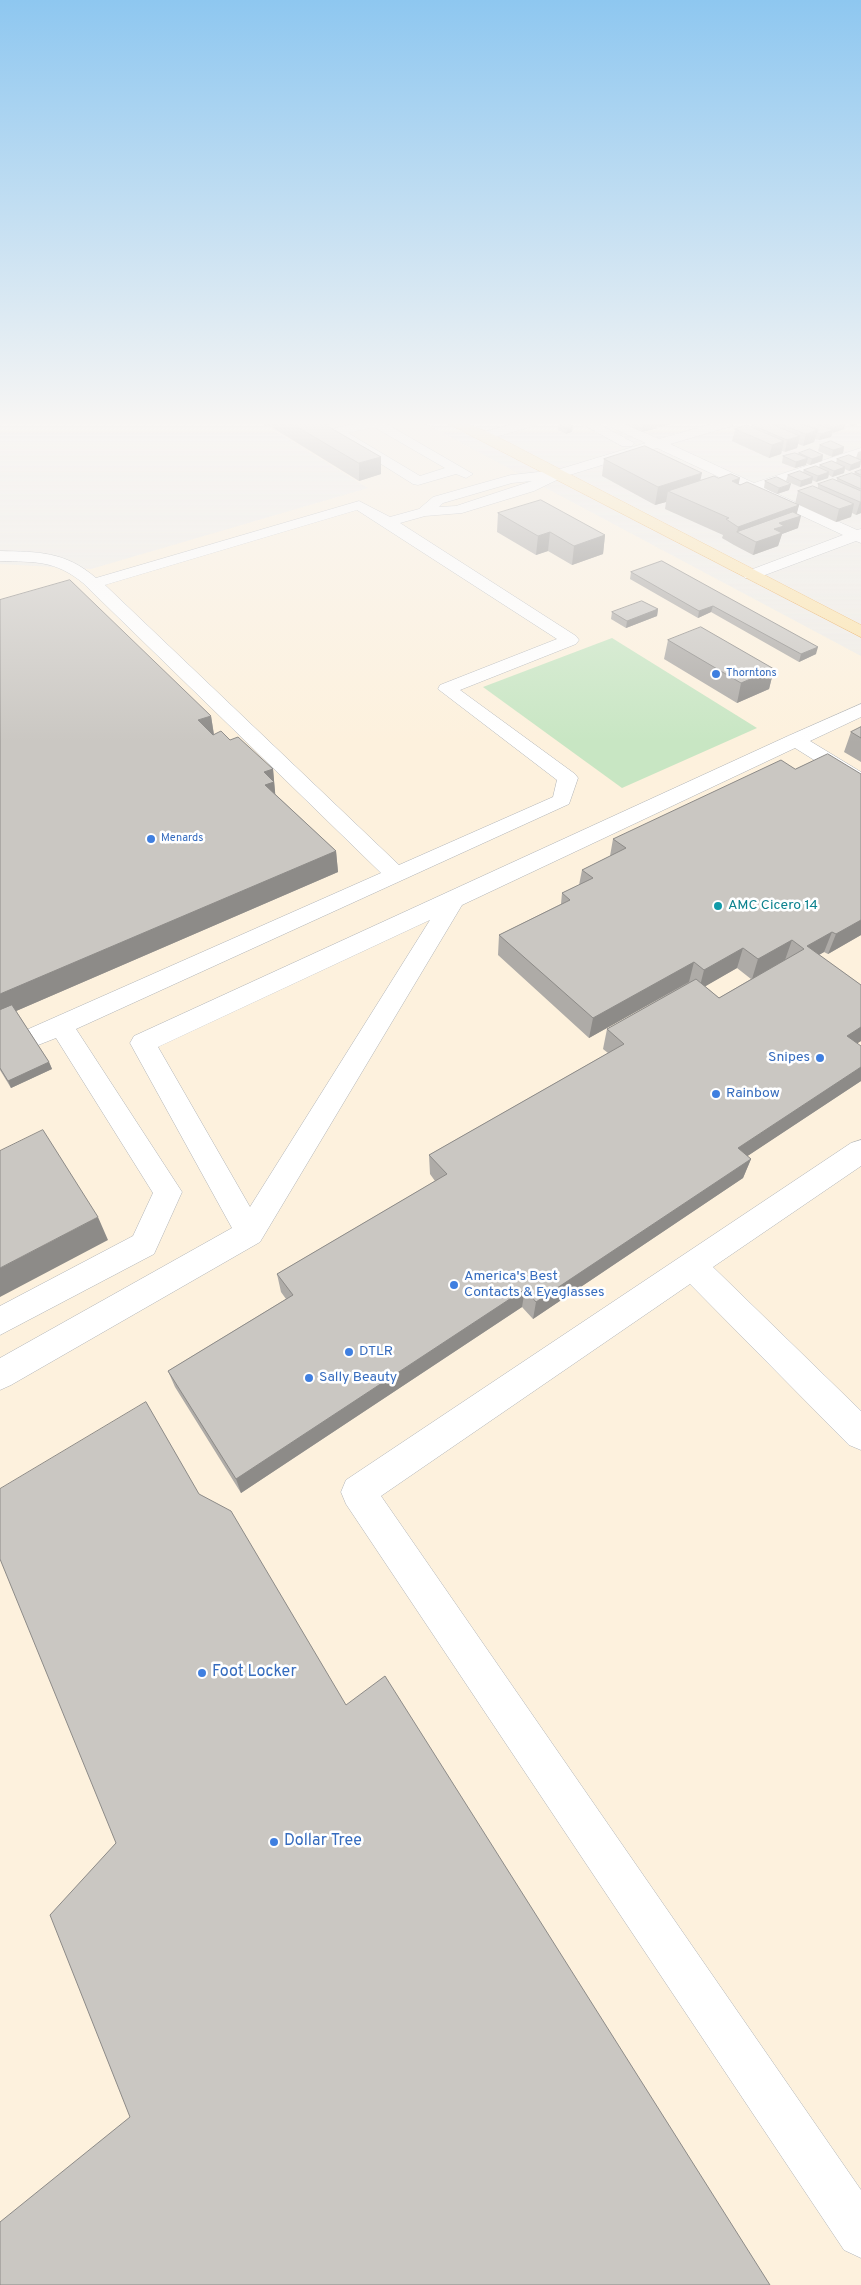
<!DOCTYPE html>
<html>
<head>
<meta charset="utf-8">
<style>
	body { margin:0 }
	canvas { display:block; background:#efece6 }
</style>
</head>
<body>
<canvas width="861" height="2285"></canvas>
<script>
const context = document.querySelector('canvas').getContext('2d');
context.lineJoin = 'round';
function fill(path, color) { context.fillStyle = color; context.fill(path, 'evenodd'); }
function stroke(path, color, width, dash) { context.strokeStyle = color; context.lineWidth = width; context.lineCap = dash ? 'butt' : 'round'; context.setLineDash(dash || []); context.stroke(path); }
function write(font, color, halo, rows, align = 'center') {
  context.font = font + ' Overpass,sans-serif'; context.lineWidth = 5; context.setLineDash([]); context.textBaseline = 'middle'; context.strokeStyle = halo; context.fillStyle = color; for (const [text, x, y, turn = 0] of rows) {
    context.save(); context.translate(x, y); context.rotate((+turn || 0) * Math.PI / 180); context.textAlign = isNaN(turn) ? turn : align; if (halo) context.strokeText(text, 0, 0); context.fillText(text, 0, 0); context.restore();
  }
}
fill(new Path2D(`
	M262 423H424L861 656V2285H0V564L91 569 368 488Z`), '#fdf1dd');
fill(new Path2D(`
	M612 638 757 728 622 788 483 687Z`), '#c8e6c3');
const minor = new Path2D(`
	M359 423H385L473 474 466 478 456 474 418 485 413 484 330 432 332 429ZM374 427 445 468 420 476 348 433Z
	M516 423H536L534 426 485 440 478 436 480 433Z
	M580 423H597L634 443 632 446H622Z
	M607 423H623L659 439 714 423H733L732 426 670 444 754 483 861 448V457L766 489 857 530 861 529V543L856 541 757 578H745L743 575 745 572 843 535 657 448 563 477 534 491 462 513 425 516 400 523 576 636 579 640 576 644 460 690 575 774 578 778 569 804 76 1029 182 1192 154 1254 0 1335V1306L133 1236 153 1193 56 1038 33 1047 24 1045 20 1038 24 1031 381 873 83 583C55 560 35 562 0 561V551C38 552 65 551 96 578L359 501 390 517 419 509 433 497 511 475 557 470 646 443 608 426ZM532 481 456 506 439 507 443 503 512 483ZM357 510 557 639 440 685 438 689 557 780 553 797 399 865 105 585Z
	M861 704V717L810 741 861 772V787L854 785 795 748 462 905 260 1242 11 1385 0 1390V1358L232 1228 130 1043 134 1036 788 736ZM430 920 250 1207 158 1047Z
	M861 1140V1166L713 1267 861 1411V1450L849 1445 690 1284 381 1496 861 2190V2258L844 2250 346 1504 341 1492 346 1480 851 1143Z`);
const major = new Path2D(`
	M447 423H465L490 433 861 625V637Z`);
stroke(minor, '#b1b4b7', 1);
stroke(major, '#edb261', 1);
fill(minor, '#fff');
fill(major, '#fce4ad');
fill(new Path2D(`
	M265 423H333L326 425 381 457V474L359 481Z
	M622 423H674L660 427 657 426V428L642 432Z
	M758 423H860L852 426 846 423 844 429 832 433 831 437 819 440 815 439 814 442 803 446 798 444 797 448 785 452 782 451 781 454 769 458 732 441 735 429 751 427 752 425Z
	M559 424 573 426 572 432 566 434 558 430Z
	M820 445 844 447 843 453 832 457 818 451Z
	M861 451V460L856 458 858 452Z
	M799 453 823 455 822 461 810 465 806 463V465L795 468 782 463 783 456 798 454Z
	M604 459 700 480 718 478 739 484 795 504 798 491 818 488V484L837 481V478L854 474 855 472 861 470V513L856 515 852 513 851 517 836 522 799 505 796 514 798 528 782 534 778 546 753 555 734 545 722 538 723 535 665 509 666 502 655 505 602 476Z
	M837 459 861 460 860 467 849 471 845 469 844 473 832 477 829 475 828 478 816 482 812 480V483L800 487 786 481 788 475 803 472 804 470 819 467 820 465 836 463Z
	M765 481 789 490 777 494 764 488Z
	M498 513 605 535 603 554 572 565 548 551 536 555 497 532Z
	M662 561 816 654 799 662 711 612 698 618 630 579 631 572Z
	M0 600 211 716 214 734 230 740 273 769 275 794 336 851 338 872 16 1011 49 1062 52 1069 11 1088 0 1070Z
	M658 609 657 616 626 628 611 619 612 612Z
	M668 640 774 669 769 689 737 703 664 659Z
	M861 727V762L844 752 851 732Z
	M795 769 861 774V935L828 954 824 952 819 955 861 985V1041L857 1043 861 1067V1081L747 1156 751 1159 743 1178 533 1319 522 1307 241 1493 175 1387 168 1371 286 1299 281 1292 277 1274 435 1181 430 1174 429 1155 608 1053 603 1049 607 1029 689 982 589 1038 498 955 499 935 561 904 562 893 579 885 582 870 610 856 613 839ZM737 968 751 979 719 998 705 986Z`), '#aeaba7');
fill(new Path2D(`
	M306 423H333L306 430Z
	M644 423H658L657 428 642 432Z
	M661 423H674L660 427Z
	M846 423 844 429 833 433 834 427Z
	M853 423H860L852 426Z
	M573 426 572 432 566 434 567 428Z
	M818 430 814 442 803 446 806 434Z
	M833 430 831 437 819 440 821 434Z
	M800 436 797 448 785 452 787 440Z
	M784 441 781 454 769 458 772 445Z
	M844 447 843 453 832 457 833 450Z
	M823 455 822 461 810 465 812 459Z
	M381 457V474L359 481V463Z
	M808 458 806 465 795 468 796 462Z
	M861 461 860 467 849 471 851 465Z
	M845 467 844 473 832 477 834 471Z
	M829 472 828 478 816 482 818 476Z
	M702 473 698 491H668L666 502 655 505 658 487Z
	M813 477 812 483 800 487 801 481Z
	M740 478 736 496 732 481Z
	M791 484 789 490 777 494 779 488Z
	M860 502H861V513L856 515Z
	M854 504 851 517 836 522 839 509Z
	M799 505 796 517 801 516 798 528 782 534 778 546 753 555 756 542 737 532 738 527Z
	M550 532 548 551 536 555 538 536Z
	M605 535 603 554 572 565 574 546Z
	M713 606 711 612 698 618 699 611Z
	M658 609 657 616 626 628 627 621Z
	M818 647 816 654 799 662 801 654Z
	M774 669 769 689 737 703 741 683Z
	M211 716 214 736 201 740 198 720Z
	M273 769 276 802 268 805 264 772Z
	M336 851 338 872 0 1018V994Z
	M861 920V935L828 954 836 934Z
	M832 932 824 952 799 966 807 946Z
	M792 940 785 960 752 979 758 959Z
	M743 948 737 968 699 990 704 970Z
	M694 962 689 982 589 1038 593 1018Z
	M861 1027V1041L838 1056 847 1036Z
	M49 1062 52 1069 11 1088 8 1081Z
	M861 1067V1081L731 1167 738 1148Z
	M751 1159 743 1178 533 1319 536 1302Z
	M98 1217 108 1240 0 1297V1268Z
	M525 1289 522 1307 241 1493 236 1479Z`), '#8d8b88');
const building = new Path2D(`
	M291 423H322L381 457 359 463Z
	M564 423H566L573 426 567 428 559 424Z
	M758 423H769L800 436 787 440 752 425Z
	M778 423H799L818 430 806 434Z
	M799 423H814L833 430 821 434 817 433 818 430Z
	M825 423H846L834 427Z
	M747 425 784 441 772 445 735 429Z
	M831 441 844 447 833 450 820 445Z
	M645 446 702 473 658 487 604 459Z
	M810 449 823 455 812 459 799 453Z
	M795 453 808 458 796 462 783 456Z
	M849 455 861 460V461L851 465 837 459Z
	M832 461 845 467 834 471 820 465Z
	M816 466 829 472 818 476 804 470Z
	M861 470V475L855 472Z
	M800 471 813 477 801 481 788 475Z
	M852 473 861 477V489L837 478Z
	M731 474 740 478 732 481 740 485 747 482 799 505 738 527 726 519 729 518 668 491 714 476 718 478Z
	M777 477 791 484 779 488 765 481Z
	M833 479 861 491V502H860L818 484Z
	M813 486 854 504 839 509 798 491Z
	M541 500 605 535 574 546 550 532 538 536 498 513Z
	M793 512 801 516 779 523 784 526 774 529 782 533 756 542 737 532Z
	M662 561 818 647 801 654 713 606 699 611 631 572Z
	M70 580 211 716 198 720 213 735 221 731 230 740 238 737 273 769 264 772 274 782 265 785 336 851 0 994V600Z
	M642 601 658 609 627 621 612 612Z
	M701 627 774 669 741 683 668 640Z
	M861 727V738L851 732Z
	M828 754 861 774V920L836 934 832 932 807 946 861 985V1027L847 1036 861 1046V1067L738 1148 751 1159 536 1302 525 1289 236 1479 168 1371 293 1295 277 1274 447 1174 429 1155 624 1044 607 1029 696 979 719 998 804 949 792 940 758 959 743 948 704 970 694 962 593 1018 499 935 570 900 562 893 593 878 582 870 626 848 613 839 781 760 795 769Z
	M12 1005 49 1062 8 1081 0 1068V1010Z
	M43 1130 98 1217 0 1268V1151Z
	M146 1402 199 1494 231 1511 346 1705 385 1676 770 2285H0V2222L130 2117 50 1915 116 1843 0 1559V1489Z`);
fill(building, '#cac7c2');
stroke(building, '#8d8b88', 1);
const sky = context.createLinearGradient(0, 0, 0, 743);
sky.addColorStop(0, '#8ec7f0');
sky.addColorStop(0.57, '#f8f6f4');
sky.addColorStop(1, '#f8f6f400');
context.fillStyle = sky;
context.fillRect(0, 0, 861, 743);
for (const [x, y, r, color] of [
	[716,674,5,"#3f7fe0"],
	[151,839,5,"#3f7fe0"],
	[718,906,5,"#0f9aa8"],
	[820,1058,5,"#3f7fe0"],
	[716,1094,5,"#3f7fe0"],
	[454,1285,5,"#3f7fe0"],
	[349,1352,5,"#3f7fe0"],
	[309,1378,5,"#3f7fe0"],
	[202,1673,5,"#3f7fe0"],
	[274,1842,5,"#3f7fe0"]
]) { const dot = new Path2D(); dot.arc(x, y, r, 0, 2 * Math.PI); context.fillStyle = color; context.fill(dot); stroke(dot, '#fff', 2); }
write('11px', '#366cbe', '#fff', [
	["Thorntons",726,674],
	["Menards",161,839]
], 'left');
write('14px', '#0d838f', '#fff', [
	["AMC Cicero 14",728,906]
], 'left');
write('14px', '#366cbe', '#fff', [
	["Snipes",810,1058,"right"],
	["Rainbow",726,1094],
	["America's Best",464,1277],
	["Contacts & Eyeglasses",464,1293],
	["DTLR",359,1352],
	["Sally Beauty",319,1378]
], 'left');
write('16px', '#366cbe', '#fff', [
	["Foot Locker",212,1673],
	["Dollar Tree",284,1842]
], 'left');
</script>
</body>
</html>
